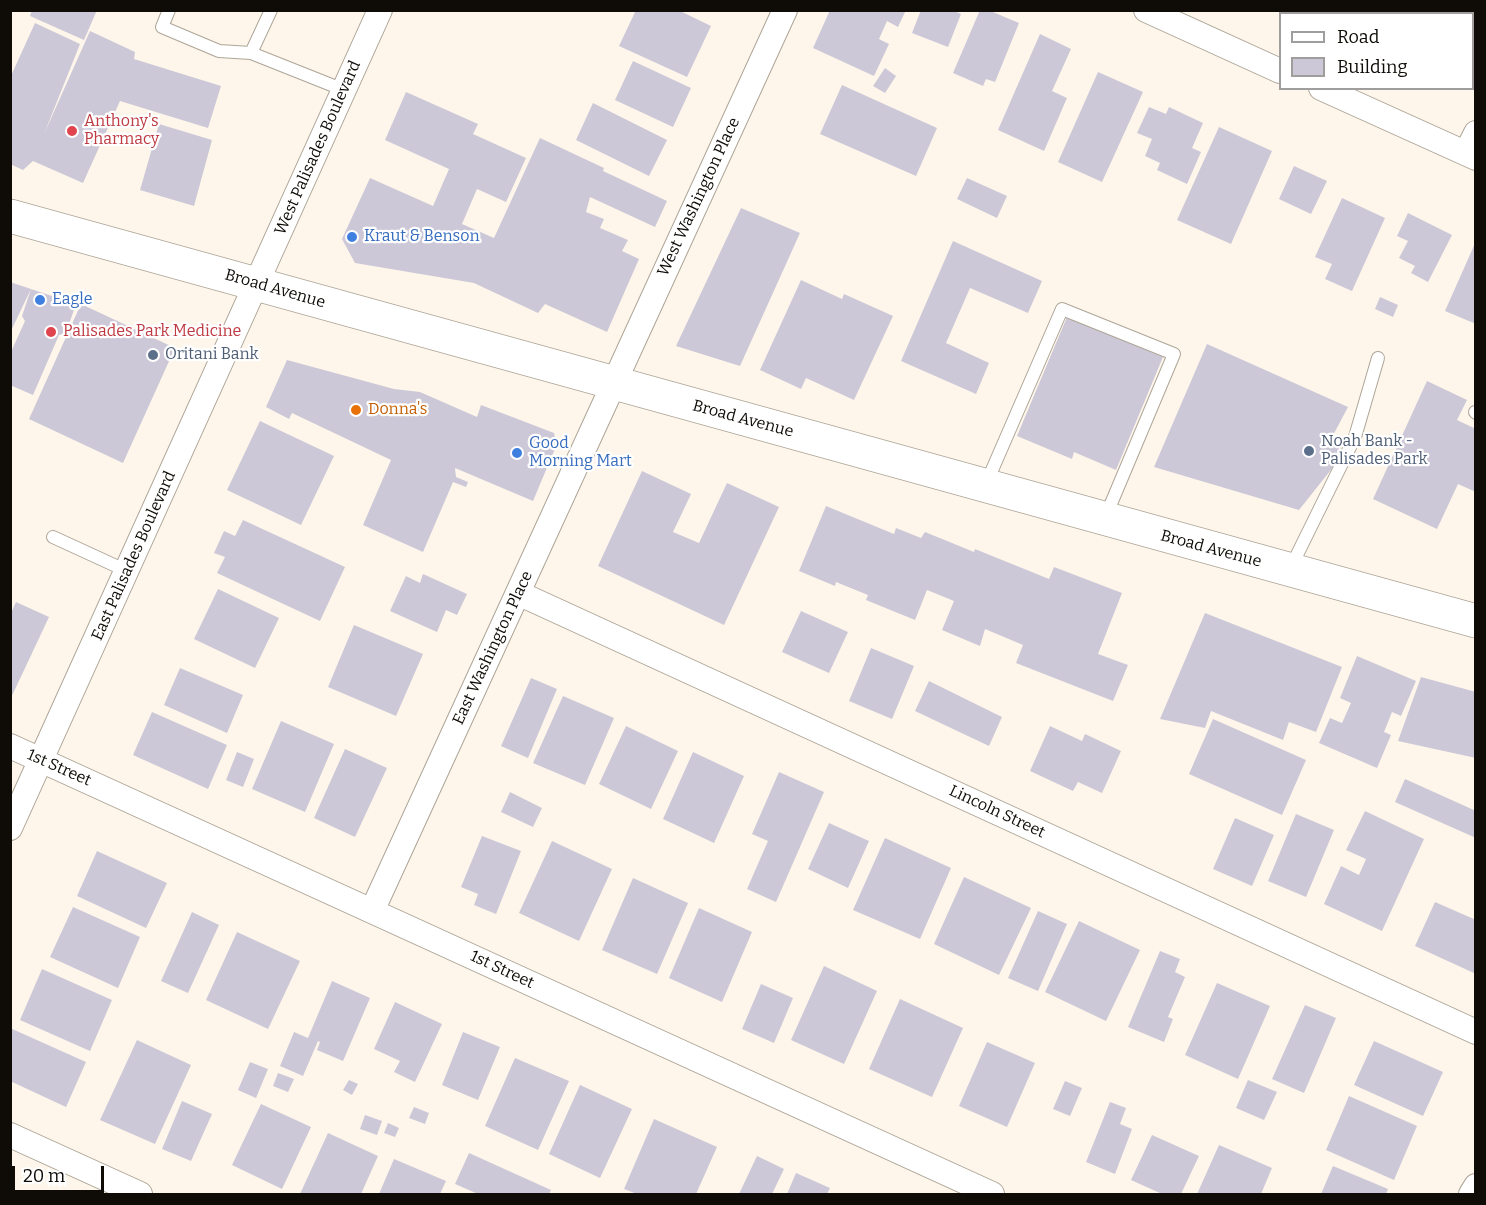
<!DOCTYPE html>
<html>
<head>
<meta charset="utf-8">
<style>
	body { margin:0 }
	#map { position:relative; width:1486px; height:1205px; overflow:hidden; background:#fef6eb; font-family:Bitter,serif }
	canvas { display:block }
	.frame { position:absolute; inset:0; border:12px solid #0f0c07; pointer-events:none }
	.legend { position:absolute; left:1279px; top:12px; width:195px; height:78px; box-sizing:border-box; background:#fff; border:2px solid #9f9e9c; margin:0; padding:8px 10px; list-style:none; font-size:18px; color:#0f0c07 }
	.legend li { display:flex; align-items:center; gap:12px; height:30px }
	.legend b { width:30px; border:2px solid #9f9e9c }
	.scale { position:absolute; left:12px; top:1166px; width:92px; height:27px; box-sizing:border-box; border:3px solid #0f0c07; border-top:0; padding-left:8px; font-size:18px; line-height:21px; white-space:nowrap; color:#0f0c07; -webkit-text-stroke:4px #fff; paint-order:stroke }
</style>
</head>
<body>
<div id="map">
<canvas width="1486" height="1205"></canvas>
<div class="frame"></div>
<ul class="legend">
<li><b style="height:8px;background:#fff"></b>Road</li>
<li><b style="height:16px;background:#ccc8d7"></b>Building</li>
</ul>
<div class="scale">20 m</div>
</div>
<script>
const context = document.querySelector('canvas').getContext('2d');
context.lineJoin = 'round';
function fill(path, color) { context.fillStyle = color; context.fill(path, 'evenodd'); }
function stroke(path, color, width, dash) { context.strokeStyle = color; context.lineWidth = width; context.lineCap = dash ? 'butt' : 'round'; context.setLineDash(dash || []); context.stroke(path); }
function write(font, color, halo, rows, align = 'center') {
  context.font = font + ' Bitter,serif'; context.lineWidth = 4.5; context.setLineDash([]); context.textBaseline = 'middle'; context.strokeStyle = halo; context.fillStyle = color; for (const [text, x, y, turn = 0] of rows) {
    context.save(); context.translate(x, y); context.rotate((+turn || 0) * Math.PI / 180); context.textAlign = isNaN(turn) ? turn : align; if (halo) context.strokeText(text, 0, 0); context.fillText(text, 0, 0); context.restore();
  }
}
fill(new Path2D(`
	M32 10H97L84 40 30 16Z
	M636 10H678L711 26 687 77 619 46Z
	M830 10H906L898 27 887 21 879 39 889 44 874 76 813 48Z
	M921 10H952L961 14 948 47 912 33Z
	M980 10H988L1019 23 995 82 986 79 983 86 953 73Z
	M1349 10 1348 14H1329L1322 11Z
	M1386 10H1425L1424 14H1384Z
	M1463 10H1476V67L1472 74V14H1461Z
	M35 23 80 44 44 134 90 31 135 52 134 59 221 86 208 128 120 101 83 183 33 161 23 170 10 164V78Z
	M1040 34 1071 49 1052 91 1067 98 1044 151 998 130Z
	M633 61 691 88 673 127 615 100Z
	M885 68 896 76 885 93 873 86Z
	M1098 72 1143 92 1102 182 1058 162Z
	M842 85 937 128 916 176 820 134Z
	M406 92 478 124 473 134 526 158 506 202 477 189 462 224 494 238 540 138 604 168 603 171 667 201 655 227 590 197 586 212 604 219 600 228 628 240 622 251 639 259 607 332 545 304 538 313 474 283 355 263 342 239 370 178 433 206 449 169 385 140Z
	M593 103 667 140 649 176 576 140Z
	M1149 107 1166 114 1169 107 1203 123 1192 148 1201 152 1187 184 1157 170 1160 163 1145 156 1152 139 1137 133Z
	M159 124 212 140 194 206 140 190Z
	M1219 127 1272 151 1231 244 1177 220Z
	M1294 166 1327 181 1311 214 1279 199Z
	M967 178 1007 196 997 218 957 199Z
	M1342 198 1385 218 1352 291 1325 279 1332 264 1315 257Z
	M741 208 800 233 740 366 676 346Z
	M1408 213 1452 235 1428 282 1411 273 1415 266 1399 258 1408 241 1397 236Z
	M953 241 1042 281 1028 313 970 288 946 343 989 363 976 394 901 361Z
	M1476 241V324L1445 311Z
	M801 280 842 299 844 294 893 316 854 400 806 378 801 389 760 370Z
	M10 282 76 304 66 333 59 335 33 395 10 385V354L25 321 22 316 31 289 10 333Z
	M1380 297 1398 305 1393 317 1375 309Z
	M81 304 175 348 123 463 29 419Z
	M1067 317 1163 357 1116 470 1074 452 1072 459 1017 436Z
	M1207 344 1348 407 1330 441 1340 445 1334 466 1299 510 1154 467Z
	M287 360 394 389 420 392 477 417 481 405 554 433 557 444 533 501 455 468 456 477 468 482 466 487 453 482 423 552 363 525 391 460 292 413 289 419 266 407Z
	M1427 381 1467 400 1457 420 1476 429V492L1458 484 1437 529 1373 499Z
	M260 421 334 456 301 525 227 490Z
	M642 471 691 494 673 532 699 543 727 483 779 507 724 625 598 566Z
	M826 506 894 534 896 528 921 538 925 532 974 552 975 549 1049 579 1054 567 1122 593 1098 654 1128 665 1113 701 1016 663 1023 645 985 629 980 646 942 630 954 601 927 590 915 620 866 600 868 595 836 582 835 586 799 571Z
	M243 520 345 567 320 621 217 573 225 557 214 553 224 531 235 536Z
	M423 574 467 594 457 615 446 610 437 632 390 611 406 576 420 583Z
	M218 589 279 618 255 668 194 639Z
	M16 602 49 617 10 700V615Z
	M801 611 848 632 829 673 782 652Z
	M1205 613 1342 667 1316 732 1289 722 1283 740 1211 711 1205 728 1160 719Z
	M354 625 423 654 396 716 328 687Z
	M871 648 914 666 892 719 849 701Z
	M1357 656 1416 681 1401 716 1392 712 1384 732 1391 735 1377 768 1319 743 1330 718 1342 723 1351 703 1340 698Z
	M180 668 243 695 227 733 164 705Z
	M1421 677 1476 692V758L1398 741Z
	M531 678 557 689 528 758 501 746Z
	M929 681 1002 717 989 746 915 711Z
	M563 696 614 718 585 785 533 763Z
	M152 712 227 745 208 789 133 755Z
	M1213 719 1306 760 1282 815 1189 774Z
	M281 721 334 744 305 812 252 789Z
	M626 726 678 751 651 809 599 784Z
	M1050 726 1082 741 1085 734 1121 751 1102 793 1078 782 1073 791 1030 771Z
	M345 749 387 768 355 837 314 818Z
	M237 752 254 759 243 787 226 780Z
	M693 752 744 776 714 843 663 819Z
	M779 772 824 792 776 902 747 889 768 841 752 834Z
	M1405 779 1476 811V838L1395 802Z
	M510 792 542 808 533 827 501 812Z
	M1365 811 1424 839 1382 931 1324 904 1341 866 1359 875 1366 859 1346 850Z
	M1296 814 1334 830 1306 897 1268 881Z
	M1235 818 1274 835 1252 886 1213 869Z
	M829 823 869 841 848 888 808 869Z
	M482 836 521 851 496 914 474 905 478 894 461 887Z
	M885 838 951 868 920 939 853 910Z
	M552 841 612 869 579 941 519 913Z
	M97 851 167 883 146 928 77 896Z
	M964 877 1031 908 999 975 934 944Z
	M633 878 688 903 657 974 602 950Z
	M1435 902 1476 920V974L1415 946Z
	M73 907 140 937 118 988 50 957Z
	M699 908 752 932 722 1002 669 978Z
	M1038 911 1067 924 1038 991 1008 978Z
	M192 912 219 925 188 993 161 981Z
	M1079 921 1140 950 1106 1021 1045 992Z
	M237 932 300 961 268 1029 206 1000Z
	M1160 951 1180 959 1175 972 1185 977 1168 1017 1173 1019 1164 1042 1128 1027Z
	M824 966 877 991 844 1064 791 1040Z
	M42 969 112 1000 90 1051 20 1020Z
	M332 981 370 998 343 1061 317 1050 320 1042 318 1041 303 1076 280 1066 294 1032 308 1038Z
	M1217 983 1270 1006 1238 1079 1185 1055Z
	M761 984 793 998 774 1043 742 1029Z
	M900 999 963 1028 932 1097 869 1069Z
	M395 1002 442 1024 415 1082 394 1072 400 1061 374 1049Z
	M1305 1005 1336 1018 1304 1093 1272 1079Z
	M10 1028 86 1062 66 1107 10 1081Z
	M463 1032 500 1047 478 1100 442 1085Z
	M137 1040 191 1065 155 1144 100 1120Z
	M1374 1041 1443 1072 1423 1116 1354 1085Z
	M987 1042 1035 1063 1007 1127 959 1106Z
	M515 1058 569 1081 538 1150 485 1126Z
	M250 1062 268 1069 256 1098 238 1090Z
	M278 1073 294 1079 288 1092 273 1086Z
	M349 1080 358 1084 352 1095 343 1090Z
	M1248 1080 1277 1092 1264 1120 1236 1108Z
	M1065 1081 1082 1088 1070 1116 1053 1109Z
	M580 1085 632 1109 600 1178 549 1154Z
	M1349 1096 1417 1126 1394 1180 1326 1150Z
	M182 1101 212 1114 191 1161 162 1149Z
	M1110 1102 1126 1108 1120 1124 1132 1129 1115 1174 1086 1162Z
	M261 1104 311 1127 282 1189 232 1165Z
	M414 1107 429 1113 425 1124 409 1118Z
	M365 1115 382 1121 377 1135 360 1129Z
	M654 1119 717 1147 696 1194H637L624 1189Z
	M388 1123 399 1128 395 1137 384 1133Z
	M328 1133 378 1156 361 1194H300Z
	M1152 1135 1199 1156 1181 1194H1162L1131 1180Z
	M1219 1145 1272 1168 1261 1194H1197Z
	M469 1153 551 1190 549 1194H478L455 1184Z
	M757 1156 784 1169 772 1194H739Z
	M394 1159 446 1181 440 1194H379Z
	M1333 1166 1388 1189 1386 1194H1321Z
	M796 1173 830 1188 827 1194H787Z`), '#ccc8d7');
const service = new Path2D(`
	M169 10 162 27 219 51 251 53 344 90
	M251 53 271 10
	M1475 412 1476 413
	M986 484 1062 309 1174 354 1105 518
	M53 537 127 571
	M1290 569 1355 437 1378 358`);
const minor = new Path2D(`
	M1146 10 1280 71
	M1321 88 1476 158
	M1466 153 1476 133
	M518 593 1476 1032
	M10 746 992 1194
	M10 828 380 10
	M372 911 785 10
	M10 1135 140 1194
	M1471 1194 1476 1186`);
const secondary = new Path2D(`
	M10 216 1476 621`);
stroke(service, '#ada597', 14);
stroke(minor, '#ada597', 26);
stroke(secondary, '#ada597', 35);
stroke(service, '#fff', 12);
stroke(minor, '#fff', 24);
stroke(secondary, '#fff', 33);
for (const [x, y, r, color] of [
	[72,131,6,"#e0444e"],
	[352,237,6,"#3f7fe0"],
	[40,300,6,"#3f7fe0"],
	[51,332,6,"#e0444e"],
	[153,355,6,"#5c6f8a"],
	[356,410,6,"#e8710a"],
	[1309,451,6,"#5c6f8a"],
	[517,453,6,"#3f7fe0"]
]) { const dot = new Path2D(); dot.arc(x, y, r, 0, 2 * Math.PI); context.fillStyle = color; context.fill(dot); stroke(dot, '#fff', 2); }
write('16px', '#be3a42', '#fff', [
	["Anthony's",84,122],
	["Pharmacy",84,140],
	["Palisades Park Medicine",63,332]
], 'left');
write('16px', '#0f0c07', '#fff', [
	["West Palisades Boulevard",318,148,-66],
	["West Washington Place",699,197,-65],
	["Broad Avenue",275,289,16],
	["Broad Avenue",743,419,15],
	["Broad Avenue",1211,549,15],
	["East Palisades Boulevard",134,556,-66],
	["East Washington Place",493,648,-65],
	["1st Street",59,768,24],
	["Lincoln Street",997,812,25],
	["1st Street",502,970,25]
]);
write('16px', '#366cbe', '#fff', [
	["Kraut & Benson",364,237],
	["Eagle",52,300],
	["Good",529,444],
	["Morning Mart",529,462]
], 'left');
write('16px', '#4e5e75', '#fff', [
	["Oritani Bank",165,355],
	["Noah Bank -",1321,442],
	["Palisades Park",1321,460]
], 'left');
write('16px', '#c56008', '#fff', [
	["Donna's",368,410]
], 'left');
</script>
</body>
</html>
